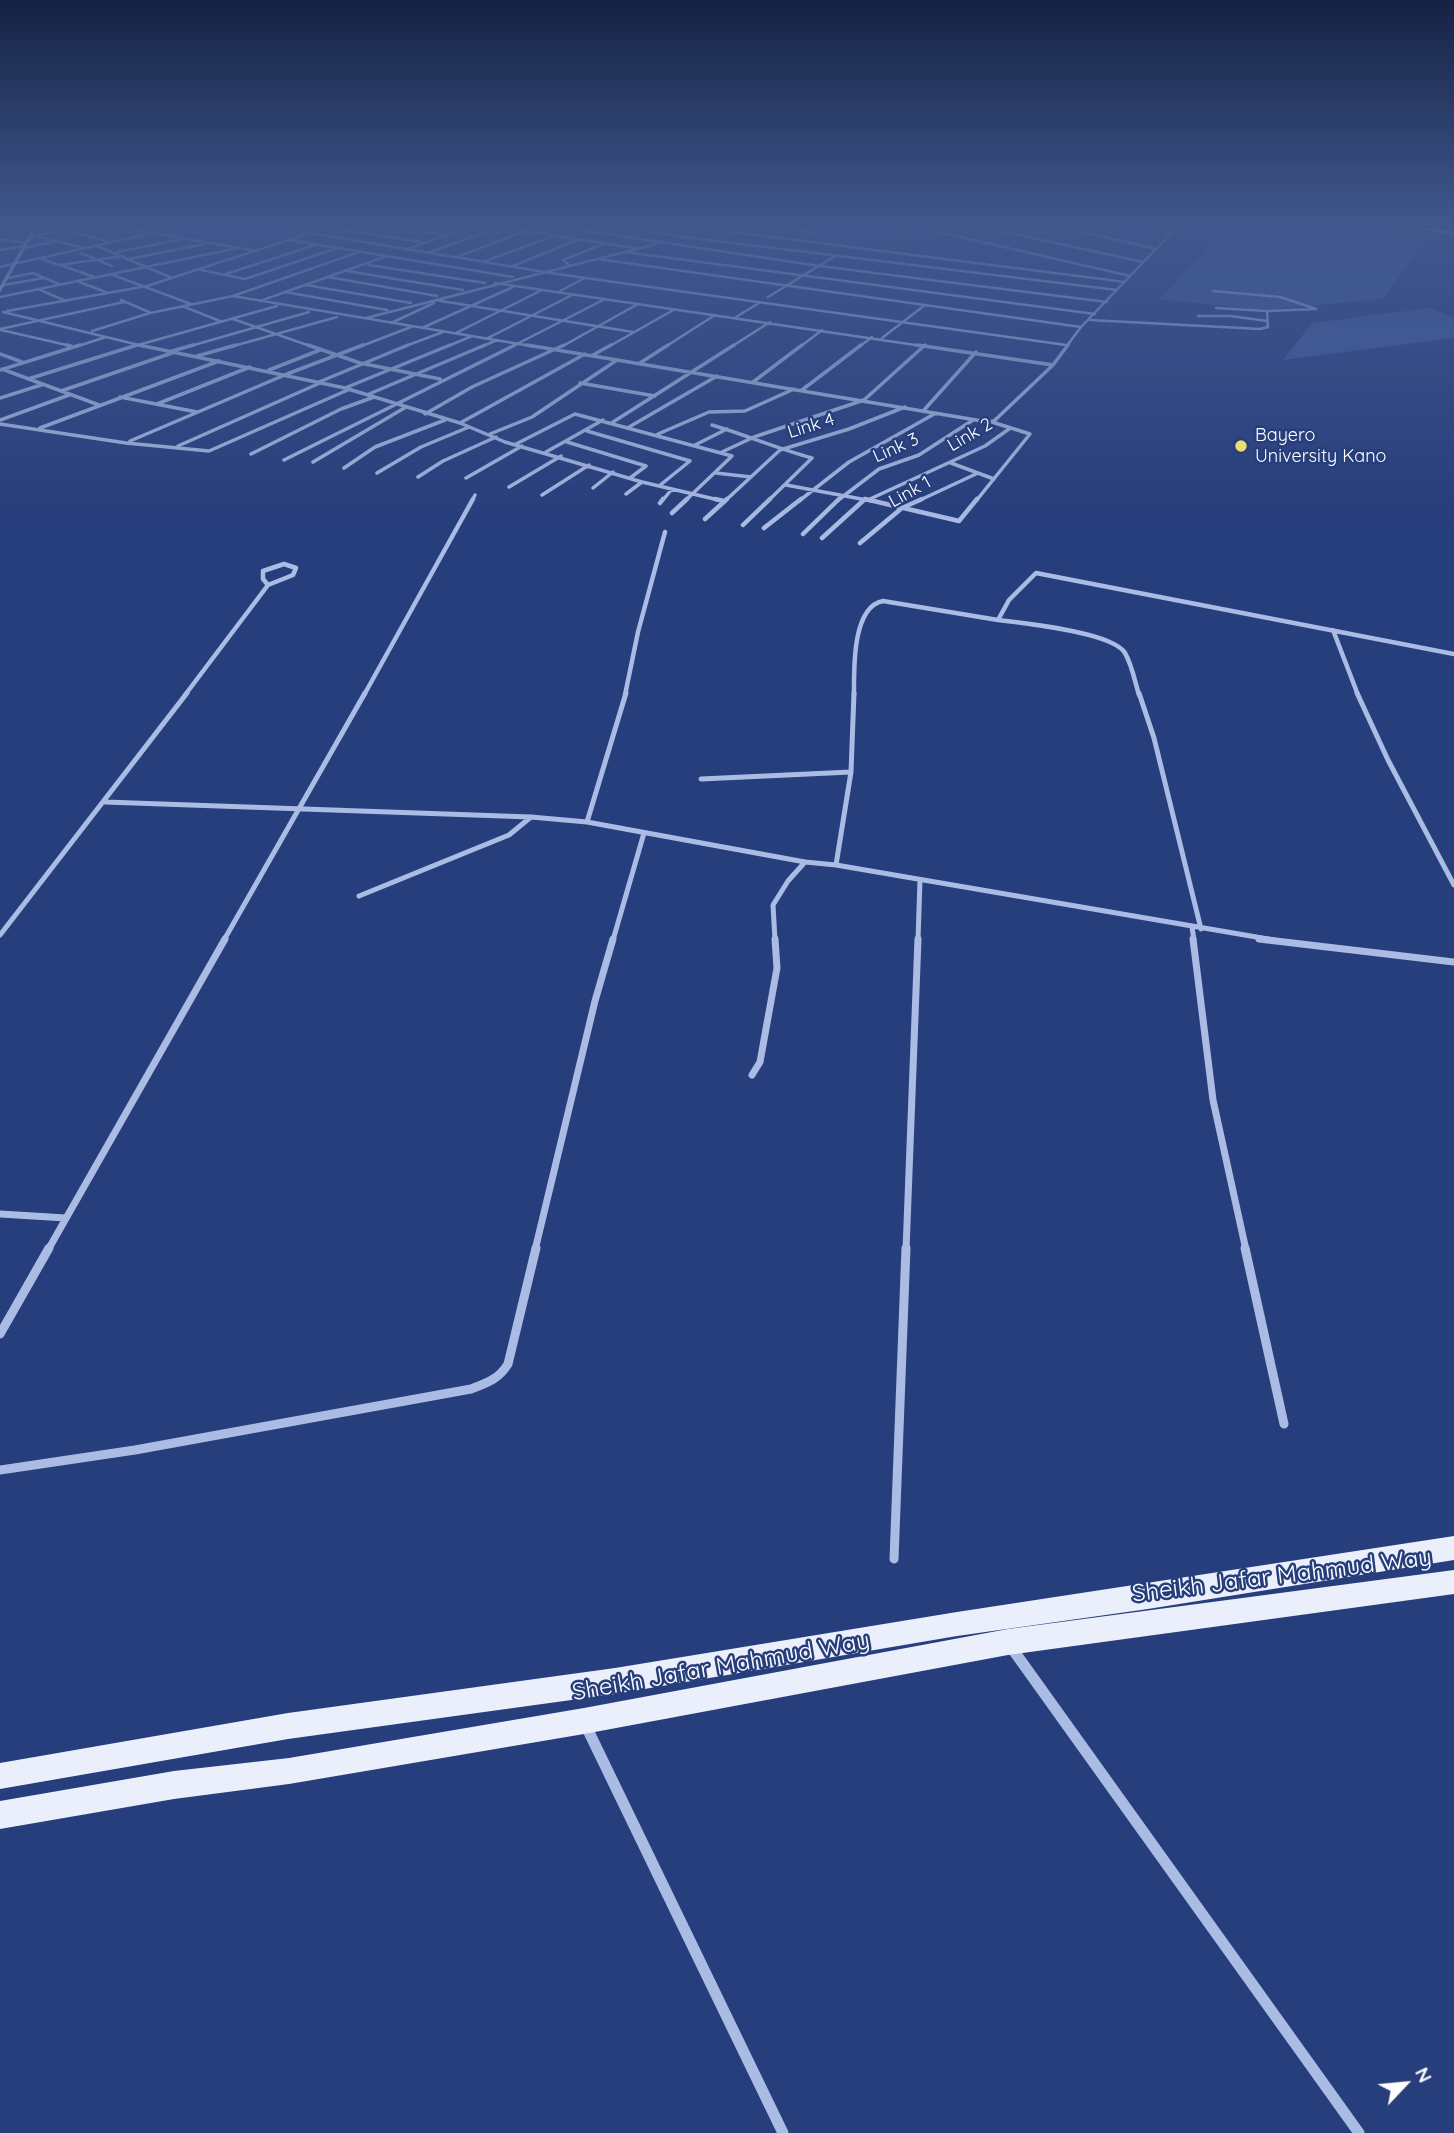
<!DOCTYPE html>
<html>
<head>
<meta charset="utf-8">
<style>
	body { margin:0 }
	#map { position:relative; width:1454px; height:2133px; overflow:hidden; background:#273e7c; font-family:Quicksand,sans-serif }
	canvas { display:block }
	.north { position:absolute; left:1370px; top:2049px; width:70px; height:70px; -webkit-text-stroke:5px #273e7c; paint-order:stroke; rotate:64deg; font-size:19px; font-weight:700; line-height:28px; text-align:center; color:#fff }
	.north::after { content:''; display:block; margin:auto; width:24px; height:32px; background:#fff; clip-path:polygon(50% 0,100% 100%,50% 72%,0 100%) }
</style>
</head>
<body>
<div id="map">
<canvas width="1454" height="2133"></canvas>
<div class="north">N</div>
</div>
<script>
const context = document.querySelector('canvas').getContext('2d');
context.lineJoin = 'round';
function fill(path, color) { context.fillStyle = color; context.fill(path, 'evenodd'); }
function stroke(path, color, width, dash) { context.strokeStyle = color; context.lineWidth = width; context.lineCap = dash ? 'butt' : 'round'; context.setLineDash(dash || []); context.stroke(path); }
function write(font, color, halo, rows, align = 'center') {
  context.font = font + ' Quicksand,sans-serif'; context.lineWidth = 5; context.setLineDash([]); context.textBaseline = 'middle'; context.strokeStyle = halo; context.fillStyle = color; for (const [text, x, y, turn = 0] of rows) {
    context.save(); context.translate(x, y); context.rotate((+turn || 0) * Math.PI / 180); context.textAlign = isNaN(turn) ? turn : align; if (halo) context.strokeText(text, 0, 0); context.fillText(text, 0, 0); context.restore();
  }
}
fill(new Path2D(`
	M1232 224H1336L1426 240 1383 299 1260 310 1159 299Z
	M1429 308 1454 317V338L1283 360 1312 323Z`), '#3e589b');
stroke(new Path2D(`
	M99 224 257 251
	M371 224 443 235
	M439 224 465 228
	M480 224 635 248
	M541 224 819 266 1107 302
	M603 224 684 237 1117 290
	M670 224 1125 282
	M771 224 811 233
	M904 224 1130 276
	M969 224 1143 262
	M1050 224 1156 249
	M1128 224 1170 233
	M0 228 25 224
	M333 228 421 242
	M719 228 737 224
	M32 229 55 224
	M806 231 820 225
	M75 233 108 241
	M310 233 557 274 1066 345
	M38 237 81 247
	M28 238 83 224
	M0 239 25 243
	M290 240 513 277
	M97 246 172 278
	M23 248 52 242
	M0 250 24 246
	M405 250 477 224
	M117 252 178 240
	M625 252 1095 314
	M81 253 112 266
	M428 253 499 227
	M457 257 525 231
	M42 259 59 265 124 256
	M129 259 205 244
	M598 259 1081 327
	M483 262 551 237
	M369 265 485 283
	M569 265 563 260 603 244
	M63 266 94 277
	M513 266 577 240
	M0 267 148 234
	M201 270 245 279 334 249
	M347 271 463 290
	M226 274 315 245
	M113 275 191 304
	M328 277 437 296
	M8 278 33 273 59 284
	M77 281 108 293
	M495 283 929 347
	M4 285 43 278
	M306 285 411 303
	M38 289 66 301
	M560 291 583 279
	M285 292 387 310
	M233 296 537 347
	M0 297 238 248
	M768 297 835 256
	M121 300 149 312
	M435 300 633 332
	M260 301 384 257
	M182 306 220 321
	M1216 308 1267 311
	M7 311 147 286 338 224
	M3 312 147 347
	M1198 316H1231L1267 321
	M736 317 759 303
	M366 318 656 244
	M233 319 313 347
	M1090 320 1260 329 1268 327 1267 311 1316 309 1280 297 1213 291
	M391 323 434 303
	M422 328 513 287
	M0 329 124 302
	M1 330 71 346
	M92 331 150 313 233 296 359 252
	M456 333 542 290
	M488 338 574 294
	M882 338 925 305
	M75 347 106 337
	M131 347 277 306
	M187 347 309 312
	M230 347 337 317
	M359 347 411 327
	M403 347 443 332
	M446 347 472 336
	M481 347 497 340
	M511 347 605 299
	M561 347 638 304
	M608 347 675 309
	M665 347 715 315
	M731 347 770 322
	M800 347 822 330
	M859 347 872 337
	M923 347 925 345
	M1066 347 1081 327 1180 224`), '#abbce4', 2.5);
stroke(new Path2D(`
	M67 345 71 346
	M139 345 345 388 460 423 505 442 642 482 723 501
	M308 345 360 363 440 379
	M527 345 988 422 994 421 1053 365 1068 345
	M917 345 1053 365
	M169 352 193 345
	M0 354 22 362
	M593 355 611 345
	M197 356 236 345
	M640 363 668 345
	M2 369 99 405
	M0 370 80 345
	M269 370 320 350
	M28 379 137 345
	M319 382 408 345
	M753 382 802 345
	M580 383 655 396
	M345 388 450 345
	M802 390 861 345
	M61 391 172 353
	M369 394 485 345
	M120 397 197 412
	M0 398 41 385
	M157 404 250 367
	M924 410 976 352
	M425 414 472 387 564 345
	M0 420 69 395
	M613 422 734 345
	M460 423 585 354
	M0 424 126 443 209 451 350 389
	M712 425C746 435 778 449 812 458L768 501
	M629 427 717 376
	M40 428 219 361
	M587 431 690 461
	M490 434 532 417 617 360
	M658 434 709 412 745 411 794 389
	M130 441 287 374 363 345
	M567 442 646 466
	M516 444 575 414 732 456 685 501
	M695 445 727 429
	M178 446 320 383
	M546 452 603 420
	M722 452 754 437 864 400 925 345
	M251 454 341 409 374 397
	M284 460 515 345
	M313 462 406 407
	M951 463 994 479
	M344 468 375 447 445 420
	M377 473 421 447 469 427
	M716 473 751 477
	M418 477 443 461 496 437
	M466 478 522 446
	M630 478 646 466
	M786 485 872 501
	M659 486 690 461
	M509 487 561 456
	M593 488 613 472
	M626 494 642 482
	M542 495 589 465
	M870 499 985 446 1009 429
	M472 501 475 495
	M662 501 672 489
	M725 501 780 450 849 429 905 407
	M799 501 849 462 936 413
	M837 501 879 469 919 455 973 420
	M918 501 978 473
	M976 501 1030 434 992 422`), '#abbce4', 3.5);
stroke(new Path2D(`
	M715 499 724 501
	M865 499 959 521 977 499
	M660 503 663 499
	M672 513 687 499
	M705 519 727 499
	M743 525 770 499
	M764 528 801 499
	M803 534 839 499
	M822 538 865 499
	M860 543 902 508 922 499
	M284 564 296 568 293 575 268 585 263 579V571Z
	M1333 630 1358 695
	M185 695 268 585
	M364 695 473 499
	M625 695 638 632 665 532
	M854 695C854 669 852 607 883 601L998 620
	M1139 695C1135 682 1132 665 1125 653 1113 632 1023 623 998 620L1009 600 1036 573 1454 654`), '#abbce4', 4.5);
stroke(new Path2D(`
	M1139 693 1154 738 1201 929
	M1357 693 1388 760 1454 885
	M701 779 851 772
	M105 802 531 817 587 822 805 862 836 865 1274 940
	M587 822 626 693
	M836 865 851 772 854 693
	M359 896 509 835 531 817
	M1192 927 1194 940
	M0 935 187 693
	M224 940 365 693
	M613 940 644 833
	M775 940 773 905 788 881 805 862
	M918 940 920 880`), '#abbce4', 5);
stroke(new Path2D(`
	M1193 939 1213 1100 1246 1250
	M1259 939 1454 962
	M752 1075 760 1062 777 968 775 939
	M0 1214 66 1218
	M48 1250 225 939
	M535 1250 595 1001 613 939
	M906 1250 918 939`), '#abbce4', 7);
stroke(new Path2D(`
	M1245 1248 1284 1424
	M0 1334 49 1248
	M0 1470 135 1450 471 1389C487 1383 499 1379 508 1364L536 1248
	M894 1559 906 1248`), '#abbce4', 9);
stroke(new Path2D(`
	M1011 1647 1359 2133
	M585 1724 783 2133`), '#abbce4', 11);
fill(new Path2D(`
	M35 224H39L0 293V286Z`), '#d4ddf4');
fill(new Path2D(`
	M1395 224 1454 231V235L1398 226Z
	M1454 1536V1560L1148 1609 957 1636 615 1694 288 1739 0 1789V1763L288 1713 615 1668 957 1612Z
	M1454 1570V1594L1008 1655 584 1734 289 1784 174 1799 0 1829V1801L174 1771 289 1758 584 1708 1008 1629Z`), '#ebeffc');
const sky = context.createLinearGradient(0, 0, 0, 523);
sky.addColorStop(0, '#152244');
sky.addColorStop(0.43, '#41588e');
sky.addColorStop(1, '#41588e00');
context.fillStyle = sky;
context.fillRect(0, 0, 1454, 523);
for (const [x, y, r, color] of [
	[1241,446,7,"#ecdd71"]
]) { const dot = new Path2D(); dot.arc(x, y, r, 0, 2 * Math.PI); context.fillStyle = color; context.fill(dot); stroke(dot, '#273e7c', 2.5); }
write('18px', '#fff', '#273e7c', [
	["Link 4",811,426,-17],
	["Link 2",970,435,-30],
	["Link 3",896,448,-24],
	["Link 1",910,492,-29]
]);
write('18px', '#fff', '#273e7c', [
	["Bayero",1255,436],
	["University Kano",1255,457]
], 'left');
write('24px', '#fff', '#273e7c', [
	["Sheikh Jafar Mahmud Way",1282,1576,-7],
	["Sheikh Jafar Mahmud Way",721,1667,-10]
]);
</script>
</body>
</html>
